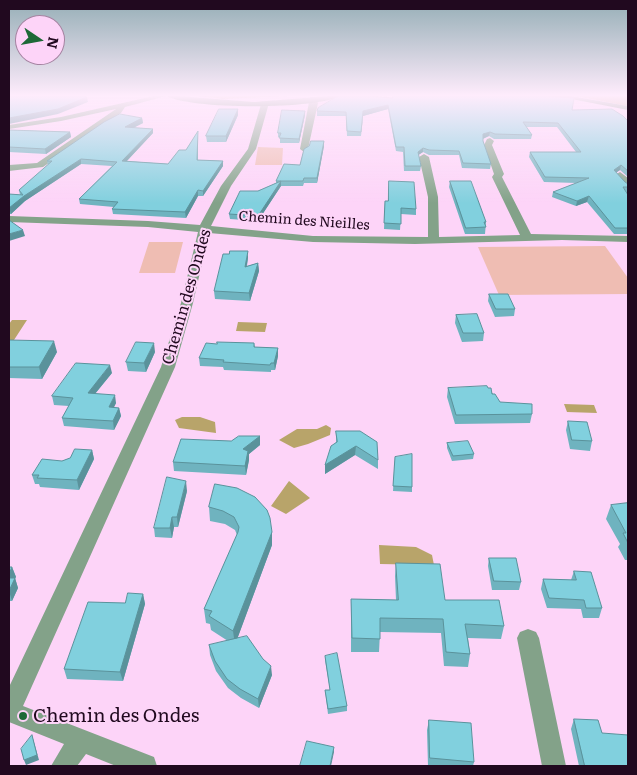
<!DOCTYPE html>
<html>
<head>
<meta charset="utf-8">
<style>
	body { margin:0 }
	#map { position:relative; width:637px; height:775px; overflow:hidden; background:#fdd4f8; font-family:Literata,serif }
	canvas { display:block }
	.frame { position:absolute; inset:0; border:10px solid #21091f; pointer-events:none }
	.north { position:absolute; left:15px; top:15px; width:50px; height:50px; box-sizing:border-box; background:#fdd4f8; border:1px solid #a583a1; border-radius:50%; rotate:102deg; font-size:14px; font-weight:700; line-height:20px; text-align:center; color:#21091f }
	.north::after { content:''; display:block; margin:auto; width:18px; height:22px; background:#1e6937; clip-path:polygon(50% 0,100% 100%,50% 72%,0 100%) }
</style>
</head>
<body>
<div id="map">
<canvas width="637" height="775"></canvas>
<div class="frame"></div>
<div class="north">N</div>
</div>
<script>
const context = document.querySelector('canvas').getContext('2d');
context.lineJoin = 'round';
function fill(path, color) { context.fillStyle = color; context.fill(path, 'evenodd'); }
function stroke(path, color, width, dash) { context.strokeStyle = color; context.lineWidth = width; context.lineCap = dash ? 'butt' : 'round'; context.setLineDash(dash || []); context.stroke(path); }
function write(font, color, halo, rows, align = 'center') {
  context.font = font + ' Literata,serif'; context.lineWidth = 4; context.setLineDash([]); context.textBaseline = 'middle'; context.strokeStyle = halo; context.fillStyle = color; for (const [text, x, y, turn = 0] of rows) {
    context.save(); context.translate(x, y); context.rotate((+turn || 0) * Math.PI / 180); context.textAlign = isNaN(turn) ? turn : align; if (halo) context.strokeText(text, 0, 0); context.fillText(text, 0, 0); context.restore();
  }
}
fill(new Path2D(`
	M258 147 283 148 282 165H255Z
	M149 242H183L175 273H139Z
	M605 246 628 278V294L499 295 478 247Z`), '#efbdb3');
fill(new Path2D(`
	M191 95H310L223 99Z
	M570 95H628V106Z
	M12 320H27L14 340H9V324Z
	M238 322 267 323 265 332 236 331Z
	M564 404 594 405 597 413 567 412Z
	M182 417H200L215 422 216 433 179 428 175 420Z
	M326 425 331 428 330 435 308 444 294 448 279 440 297 429H317Z
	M289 481 310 498 286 514 271 506Z
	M379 545 416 547 432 555 434 565 380 564Z`), '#b8a46a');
fill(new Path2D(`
	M158 95H170L125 107 121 113 43 167 9 171V165L37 163 116 109 61 121 9 129V125L61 117Z
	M310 97H316L318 103 308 149 304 152 300 149Z
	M262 101 269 103 256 149 231 186 211 226 313 236 428 237V197L419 157 424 154 429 157 438 197 439 237 520 235 492 177 494 174 484 145 487 139 490 138 494 141 492 145 504 174 502 177 531 234 628 236V242L562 240 415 244 313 242 209 233 193 303 175 367 23 706 154 757 157 766H116L86 754 77 766H51L64 744 9 722V687L161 367 181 303 198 232 148 227 9 222V216L148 221 200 225 221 186 248 149Z
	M620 172 628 178V187L625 186 615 175Z
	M528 629 536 632 539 638 566 766H542L517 638 520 632Z`), '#83a289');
fill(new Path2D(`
	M165 95 254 102 342 95C320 110 187 110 165 95Z
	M551 95H565L628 106V110Z`), '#54825e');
fill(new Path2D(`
	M392 95 572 110 628 121V177L620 170 616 172 625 182 628 184V192H626L628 195V234H614L587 202 576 206 552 197 553 192 577 183 544 182 529 157 530 152H576L557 127H526L532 135 531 139H494L489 136 483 139V141L491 164 490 169 462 168 459 155H429L423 152 418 155 421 166 420 171H404L403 152 396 151 388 109 363 116 361 136H347L346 116H317V111L392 98Z
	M238 109V115L226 142H207L206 136Z
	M305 115 299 143H280V137H278V133Z
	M142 118 143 123 133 128 153 129V133L127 161 168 164 186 150 198 131V160L223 161V166L203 196H198L186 218 113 214 112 209 114 207 80 204 79 199 112 166 81 164 25 201 11 214H9V194L20 195 19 190 48 165 47 161Z
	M9 130 70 132 71 137 46 154 9 152Z
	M324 141V146L317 183H304L303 186H281L258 221 230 219 229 214 258 191 276 183V181L300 165Z
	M450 181 486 222 485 234H465L449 187Z
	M385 201 416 209V215L401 214 400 230 384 229Z
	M248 258 247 266 258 263 259 271 250 301 215 299 214 291Z
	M489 294 515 309 514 316 495 317 488 301Z
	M456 315 484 333 483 341 462 342 455 323Z
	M9 340 57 352 42 379 9 378Z
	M254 343 255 347 278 348V356L275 370H271V372L224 370 223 367 200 366 199 358 217 344Z
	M155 352 146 372 128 371 126 362Z
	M112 373 95 394 116 403 114 407 119 408 121 416 114 430 64 426 62 418 69 406 54 405 52 396Z
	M448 388H488L500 402 532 414 530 423 455 424 447 397Z
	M568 421 592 441 590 451 570 449 566 430Z
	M336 431 378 460V469L355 455 325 474V465L336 442Z
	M260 436V445L249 454V460L246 475 174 471 173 462 231 441Z
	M447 443 474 454 473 459 452 461 447 448Z
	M92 450 94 459 79 490 40 487 39 484H35L32 475 62 461Z
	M395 457 412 487V492L393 491Z
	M215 484 272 532V545L237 639 272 675 259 708 241 698 228 688 216 671 210 655 209 645 228 641 211 630 210 624 206 623 204 609 237 535 235 530 225 524 210 521 209 507Z
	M187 491 178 527H174L172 538 155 537 154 528Z
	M628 503V560H625L618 547 620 544 606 519 611 505Z
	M489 558 521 582 519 590H492L488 566Z
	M396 563 445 600 504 626 501 639 468 638 470 654 468 667 444 666 441 633 380 632 379 652H351V599L396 600 395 576Z
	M9 567H12L16 577 15 578 18 588 12 601H9Z
	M574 571 602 608 599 618H583L581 609 547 608 541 589 543 579 571 580Z
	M143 594 145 604 123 681 67 679 64 669 125 603Z
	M325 656 347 706V711L328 714 325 690H330L325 660Z
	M574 719 602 733 628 766H579L571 729Z
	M429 720 474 762 473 766H428L427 730Z`), '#6fb3bf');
fill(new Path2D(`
	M87 97 88 102 58 114 9 124V118Z
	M388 105V109L363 116 361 136 363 111Z
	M238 109V115L226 142V136Z
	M305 111V115L299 143V139Z
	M142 118 143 123 125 132V127Z
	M153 129V133L122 166V161Z
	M70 132 71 137 46 154 45 149Z
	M490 132 489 136 482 139 483 134Z
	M324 141V146L317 183V178Z
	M423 148V152L417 156 418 152Z
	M81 159V164L25 201 11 214 9 208 24 196Z
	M223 161V166L203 196V191Z
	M621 165 620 170 613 175 614 170Z
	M281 181V186L258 221V216Z
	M198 190V196L186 218 185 212Z
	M589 196 587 202 576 206 577 201Z
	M23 230 25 236 9 241V234Z
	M248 251V258L245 274V267Z
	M258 263 259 271 250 301 249 293Z
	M54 341 57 352 42 379 39 367Z
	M154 343 155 352 146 372 144 363Z
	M278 348V356L275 370 274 363Z
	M110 365 112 373 89 401 88 393Z
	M115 395 116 403 110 415 109 407Z
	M119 408 121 416 114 430 113 421Z
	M260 436V445L249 454V460L246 475 243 449Z
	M356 446 355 455 325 474V465Z
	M92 450 94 459 79 490 77 480Z
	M186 481 187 491 178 527 177 517Z
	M172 517 174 527 172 538 170 528Z
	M272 532V545L235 645 233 631Z
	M12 567 16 577 10 587 9 582V574Z
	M15 578 18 588 12 601 9 591Z
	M143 594 145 604 123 681 120 672Z
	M271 666 272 675 259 708 258 699Z
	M32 735 39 760 26 765 24 760Z
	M334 747V752L331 766H330Z`), '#5a929b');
const building = new Path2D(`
	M9 95H79L87 97 58 109 9 118Z
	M340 95H357L393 98 392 95H534L574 98 572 110 612 109 623 116 628 121V171L621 165 614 170 625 182 628 184V187H623L628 195V228H615L589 196 577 201 553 192 589 178 545 177 530 152H581L558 123 523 122 532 135 495 134 490 132 483 134V141L491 164 463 163 459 151 429 150 423 148 418 152 421 166H405L404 147H396L388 105 363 111 361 132 347 131 346 112 317 111 318 108Z
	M219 109H238L226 136H206Z
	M282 110 305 111 299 139 279 138 281 133H278Z
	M120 114 142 118 125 127 153 129 122 161 168 164 179 150H186L198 131 197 160 223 161 203 191 198 190 185 212 112 209 118 202 79 199 117 162 81 159 24 196 9 208V194L23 195 19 190 52 161H47L104 122Z
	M9 130 70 132 45 149 9 147Z
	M311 141H324L317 178H304L303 181H281L258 216 229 214 240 191H258L281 181H276L284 164 300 165 304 149 309 146Z
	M389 181 414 182 416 209 401 208V224L384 223 385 201H388Z
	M450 181H471L486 222H484L486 227 466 228Z
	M9 220 23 230 9 234Z
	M230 251H248L245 267 258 263 249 293 214 291 223 254H229Z
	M489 294H508L515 309H496Z
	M477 314 484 333H463L456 315Z
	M9 340 54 341 39 367H9Z
	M136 342 154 343 144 363 126 362Z
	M217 342 254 343V347L278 348 274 363H271L270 365 223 362 224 360 199 358 206 343 217 344Z
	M76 363 110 365 88 393 115 395 109 407 119 408 113 421 62 418 73 398 52 396Z
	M487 386 488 388H491L492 394H495L500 402 532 404V414L456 415 448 388Z
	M568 421 587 422 592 441 572 440Z
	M336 431H360L377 442 378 460 356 446 325 465 331 446 337 442Z
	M239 436H260L243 449 248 451 245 466 173 462 181 439 231 441Z
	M468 441 474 454 453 456 447 443Z
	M75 449 92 450 77 480 37 478 39 475H32L42 459 62 461 70 458Z
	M412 454V487L393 486 395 457Z
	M167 477 186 481 177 517H172L170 528H154Z
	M215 484 237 488 255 497 267 510 270 518 272 532 233 631 209 616 212 611 204 609 238 532 239 527 234 517 223 511 209 507Z
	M628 503V543L623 533H626L611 505Z
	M489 558H516L521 582 494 581Z
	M396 563 440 564 445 600H499L504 626 465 624 470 654 446 652 443 619 380 618V639L352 638 351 599 398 600Z
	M9 567H12L9 574Z
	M574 571 591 572 602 608H586L584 600 549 598 543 579 576 580Z
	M9 578H15L9 591Z
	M128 593 143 594 120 672 64 669 88 602 125 603Z
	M247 636 263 659 271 666 258 699 240 689 227 679 215 661 209 645Z
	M337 653 347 706 328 709 325 690H330L325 656Z
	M574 719 598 720 602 733 628 735V766H585Z
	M429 720 471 723 474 762 430 758Z
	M32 735 37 755 24 760 21 749Z
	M307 741 334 747 330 766H300Z`);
fill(building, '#81d0de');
stroke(building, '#5a929b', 1);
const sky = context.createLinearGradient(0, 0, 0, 203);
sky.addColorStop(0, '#95aeb6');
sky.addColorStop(0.47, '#feecfc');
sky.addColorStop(1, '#feecfc00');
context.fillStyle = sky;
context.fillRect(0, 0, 637, 203);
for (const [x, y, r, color] of [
	[23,716,5,"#1e6937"]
]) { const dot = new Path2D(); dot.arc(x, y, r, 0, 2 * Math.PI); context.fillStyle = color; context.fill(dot); stroke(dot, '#fdd4f8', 2); }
write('14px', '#21091f', '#fdd4f8', [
	["Chemin des Nieilles",304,221,4]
]);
write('16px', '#21091f', '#fdd4f8', [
	["Chemin des Ondes",187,297,-74]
]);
write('19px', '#21091f', '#fdd4f8', [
	["Chemin des Ondes",33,716]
], 'left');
</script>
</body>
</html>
